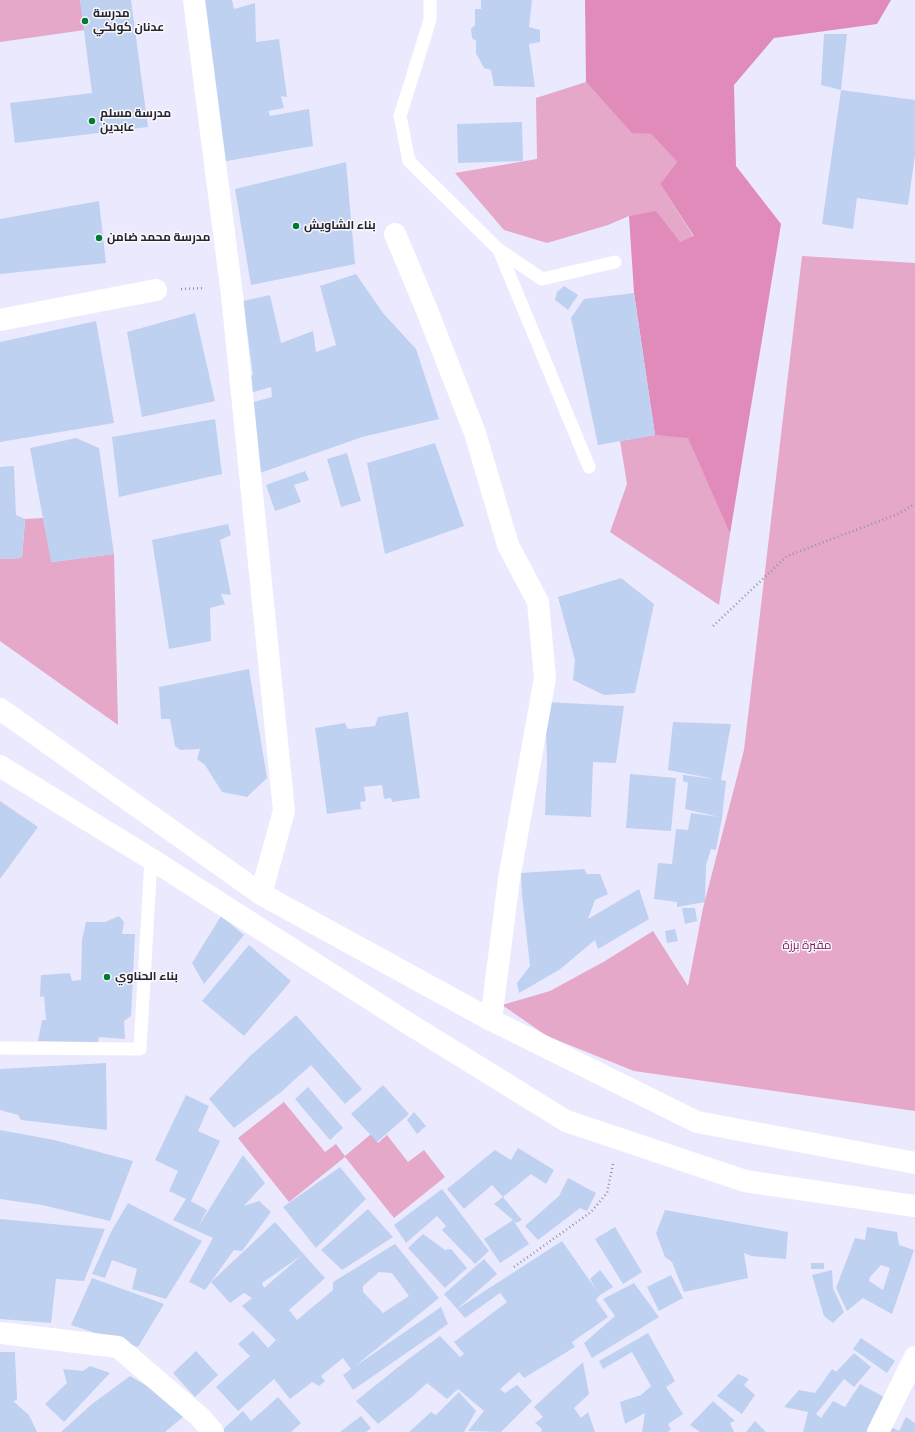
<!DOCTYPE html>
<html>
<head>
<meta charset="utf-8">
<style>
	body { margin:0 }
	canvas { display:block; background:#ebe9fe }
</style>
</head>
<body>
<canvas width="915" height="1432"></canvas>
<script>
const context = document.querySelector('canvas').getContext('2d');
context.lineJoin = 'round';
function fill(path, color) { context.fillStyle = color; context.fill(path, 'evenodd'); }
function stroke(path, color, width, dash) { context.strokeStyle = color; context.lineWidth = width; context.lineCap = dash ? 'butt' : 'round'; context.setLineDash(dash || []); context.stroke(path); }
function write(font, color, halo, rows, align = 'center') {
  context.font = font + ' Signika,Cairo,sans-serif'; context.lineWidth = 3; context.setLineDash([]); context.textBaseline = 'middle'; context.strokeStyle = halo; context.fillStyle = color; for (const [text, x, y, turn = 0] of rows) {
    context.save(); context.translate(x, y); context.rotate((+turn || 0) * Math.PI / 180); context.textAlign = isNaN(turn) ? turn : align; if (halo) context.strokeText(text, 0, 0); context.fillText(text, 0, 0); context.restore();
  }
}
fill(new Path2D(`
	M0 0H80L85 30 0 42Z
	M586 82 632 132 651 134 677 162 660 184 694 237 680 242 629 216 608 225 547 243 504 230 455 173 537 159 536 98Z
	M802 256 915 263V1111L634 1071 547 1036 502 1005 550 991 605 961 653 931 688 986 703 908 744 750Z
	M655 435 688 437 730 534 719 605 610 532 627 484 620 441Z
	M43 518 52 562 114 554 118 725 0 641V559L22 558 25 519Z
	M284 1102 325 1152 336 1144 345 1156 371 1134 378 1143 387 1135 408 1162 424 1150 445 1177 394 1218 345 1157 289 1202 238 1138Z`), '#e5a8c9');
fill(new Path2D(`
	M585 0H891L877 24 774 38 734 85 736 166 781 224 730 534 688 438 655 435 634 293 629 216 656 211 680 242 694 236 660 184 677 162 651 134 632 133 586 82Z`), '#e08bba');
fill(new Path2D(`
	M80 0H131L148 127 15 143 10 103 92 93Z
	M200 0H232L234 9 255 3 256 42 279 39 287 97 281 96 284 108 268 111 270 116 309 109 313 146 221 162Z
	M481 0H532L529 27 540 30V42L529 44 535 87 494 86 491 70 484 68 476 53V41L472 38 471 29 475 25V9H481Z
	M824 34H847L841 90 915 100V155L908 205 857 198 853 229 822 224 841 90 821 85Z
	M522 122 523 161 458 163 457 124Z
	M346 162 355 264 251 285 235 189Z
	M99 201 106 263 0 274V219Z
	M356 274 383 313 416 349 439 419 362 437 260 473 250 403 272 397 271 387 250 393 245 377 253 375 243 301 270 295 281 343 313 331 316 352 336 345 320 286Z
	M564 286 578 295 568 310 555 300 557 292Z
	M634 293 655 435 598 445 571 318 584 299Z
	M195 313 215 401 142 417 127 332Z
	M96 321 114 423 0 442V342Z
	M215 419 222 474 119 497 112 437Z
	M76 438 99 448 114 554 51 562 30 448Z
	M435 443 464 526 385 554 367 463Z
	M347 453 361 501 341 507 327 459Z
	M14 466 16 515 25 519 22 558 0 559V467Z
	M305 471 309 480 294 485 301 502 275 511 266 485Z
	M228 524 231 535 220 540 231 595 221 594 225 604 210 608 211 641 169 649 152 540Z
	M621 578 654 604 635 693 604 695 573 680 575 660 558 597Z
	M249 669 267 778 247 797 222 792 205 765 197 759 200 749 180 750 175 746 170 719H161L159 687Z
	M545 702 624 706 616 763 593 762 591 817 545 815 547 761Z
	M408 712 420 798 392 802 391 798 384 799 382 785 364 787 366 801 360 802 361 809 327 814 315 728 345 723 348 729 375 726 378 717Z
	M673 722 731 724 721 780 726 781 722 818 716 850 711 849 706 865 705 902 677 907V902L654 899 658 863 672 864 676 829 688 830 691 813 719 817 685 809 688 783 683 781V775L715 779 668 770Z
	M630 774 676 778 671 831 626 828Z
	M0 801 38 827 0 879Z
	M584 869 587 874H600L608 894 595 900 588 919 639 889 649 919 598 949 595 940 559 970 519 993 517 983 530 966 522 895 521 873Z
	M682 908H695L697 921 685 924Z
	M119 916 124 922 122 934H135L131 1016 124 1021 125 1039 99 1037 98 1042 38 1041 42 1020H46L44 996 40 997 41 975 70 973 72 981 81 980 82 940 86 922H105Z
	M221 916 244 935 204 984 192 963Z
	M675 929 678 941 667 943 665 931Z
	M249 945 291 981 244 1036 202 1001Z
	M296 1015 362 1089 345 1104 311 1065 281 1092 234 1128 209 1099 249 1057Z
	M106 1063 107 1130 21 1120 18 1115 0 1110V1069Z
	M383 1085 409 1114 377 1142 351 1114Z
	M308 1087 343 1128 330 1140 295 1099Z
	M186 1095 209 1106 198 1131 220 1141 191 1201 207 1210 198 1227 243 1155 265 1183 244 1206 259 1201 271 1212 242 1251 234 1250 205 1290 189 1282 213 1238 173 1220 186 1199 169 1191 178 1171 155 1160Z
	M414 1112 426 1126 417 1134 407 1120Z
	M0 1130 54 1140 133 1161 110 1221 42 1205 0 1199Z
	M518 1148 554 1170 546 1184 531 1174 503 1197 492 1185 464 1209 447 1189 495 1150 511 1160Z
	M340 1167 366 1199 316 1248 283 1207Z
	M568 1178 596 1193 587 1211 580 1208 538 1240 525 1226 559 1196Z
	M442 1189 489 1251 475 1264 442 1230 446 1226 437 1216 406 1243 394 1225Z
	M503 1197 522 1220 516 1223 513 1220 529 1244 500 1263 484 1239 513 1220 494 1204Z
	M128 1203 202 1241 166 1299 132 1289 137 1269 112 1260 105 1278 92 1274 112 1230Z
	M368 1209 393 1237 342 1270 321 1250Z
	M665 1210 788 1232 786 1259 751 1256 744 1253 748 1278 684 1292 672 1262 665 1257 656 1233Z
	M0 1219 105 1229 84 1281 56 1279 51 1323 0 1319Z
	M275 1222 325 1278 289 1310 297 1320 333 1290V1282L395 1244 439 1298 354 1367 441 1307 448 1324 353 1390 343 1375 351 1369 343 1358 321 1376 325 1381 319 1386 312 1382 290 1399 274 1379 238 1411 216 1387 250 1356 238 1344 253 1331 268 1348 276 1340 242 1306 252 1298 244 1293 230 1303 211 1282ZM302 1255 264 1288 262 1283ZM379 1272 392 1273 409 1296 383 1313 363 1292V1286Z
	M615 1227 642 1272 623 1284 595 1239Z
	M867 1227 897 1232 899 1245 914 1250 892 1314 863 1298 847 1311 836 1288 855 1238 865 1240ZM881 1265 890 1268 883 1290 869 1281 870 1277Z
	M423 1234 445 1250 451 1249 467 1268 445 1288 408 1248Z
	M562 1241 597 1291 590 1279 600 1270 613 1287 600 1295 596 1300 608 1317 572 1342 575 1347 524 1378 519 1372 500 1389 505 1393 517 1385 532 1401 501 1432 468 1431 484 1411 458 1389 447 1399 427 1383 413 1396 378 1424 356 1401 407 1360 440 1336 460 1357 464 1354 454 1342 507 1302 500 1293 465 1318 444 1294 484 1259 497 1274 457 1309Z
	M811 1263H824V1269H811Z
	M832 1270 833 1288 844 1312 833 1323 824 1316 812 1275Z
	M671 1275 683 1298 659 1311 647 1287Z
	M92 1278 164 1304 138 1347 71 1325Z
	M634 1283 659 1317 592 1358 584 1343 615 1316 603 1299Z
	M648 1333 675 1381 666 1387 683 1414 668 1424 671 1429 668 1432H642L645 1413 625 1424 620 1402 641 1395 651 1386 632 1352 603 1369 599 1361Z
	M861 1338 895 1361 887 1373 853 1349Z
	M196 1351 218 1375 195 1397 173 1373Z
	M0 1352H15L17 1400 13 1401 29 1415 37 1432H0Z
	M854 1353 871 1367 854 1387 844 1379 816 1414 821 1418 833 1401 845 1407 860 1384 884 1397 868 1432H803L808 1412 784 1407 799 1390 815 1393 832 1369 836 1372Z
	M583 1362 589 1394 574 1408 581 1418 588 1412 595 1432H541L542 1429 535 1423 543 1417 534 1407Z
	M90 1366 110 1373 64 1422 45 1404 67 1383 63 1369 83 1371Z
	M738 1374 749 1379 744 1385 755 1395 742 1414 717 1396Z
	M130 1376 159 1393 183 1417 165 1432H61L92 1404Z
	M459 1392 476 1411 464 1432H409L431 1412 436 1415Z
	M278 1397 301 1423 291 1432H220L243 1411 251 1421Z
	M713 1401 735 1421 730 1423 734 1432H700L690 1425Z
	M361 1416 371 1428 366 1432H340Z
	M906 1417 915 1423V1432H884L887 1425 899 1431Z
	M755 1421 766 1432H746Z`), '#bed1f0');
stroke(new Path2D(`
	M181 289 205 288
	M713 626 787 556 898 514 915 504
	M514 1267 591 1212 607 1193 613 1164`), '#9493a2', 2.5, [1, 3]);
stroke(new Path2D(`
	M430 0V20L400 116 409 161 499 250 542 279 615 262
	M499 250 589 467
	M0 1048 140 1049 151 859`), '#fff', 13);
stroke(new Path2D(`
	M194 0 232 295 284 811 261 894
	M395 234 426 308 475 433 508 545 538 602 545 678 509 879 491 1020
	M0 320 156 290
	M0 1333 118 1347 200 1417 213 1432
	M878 1432 915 1357`), '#fff', 22);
stroke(new Path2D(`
	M0 709 261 894 491 1020 697 1122 915 1163
	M0 766 151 859 406 1022 566 1121 745 1181 915 1206`), '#fff', 22);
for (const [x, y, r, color] of [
	[85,21,4,"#027b32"],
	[92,121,4,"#027b32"],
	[296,226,4,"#027b32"],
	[99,238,4,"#027b32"],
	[107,977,4,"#027b32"]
]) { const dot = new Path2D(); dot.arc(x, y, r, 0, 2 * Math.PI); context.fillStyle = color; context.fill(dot); stroke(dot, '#f9f8fd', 1.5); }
write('bold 12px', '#27262e', '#f9f8fd', [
	["مدرسة",93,14],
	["عدنان كولكي",93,28],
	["مدرسة مسلم",100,114],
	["عابدين",100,128],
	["بناء الشاويش",304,226],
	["مدرسة محمد ضامن",107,238],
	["بناء الحناوي",115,977]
], 'left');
write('12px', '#7d195b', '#f9f8fd', [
	["مقبرة برزة",807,946]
]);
</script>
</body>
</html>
